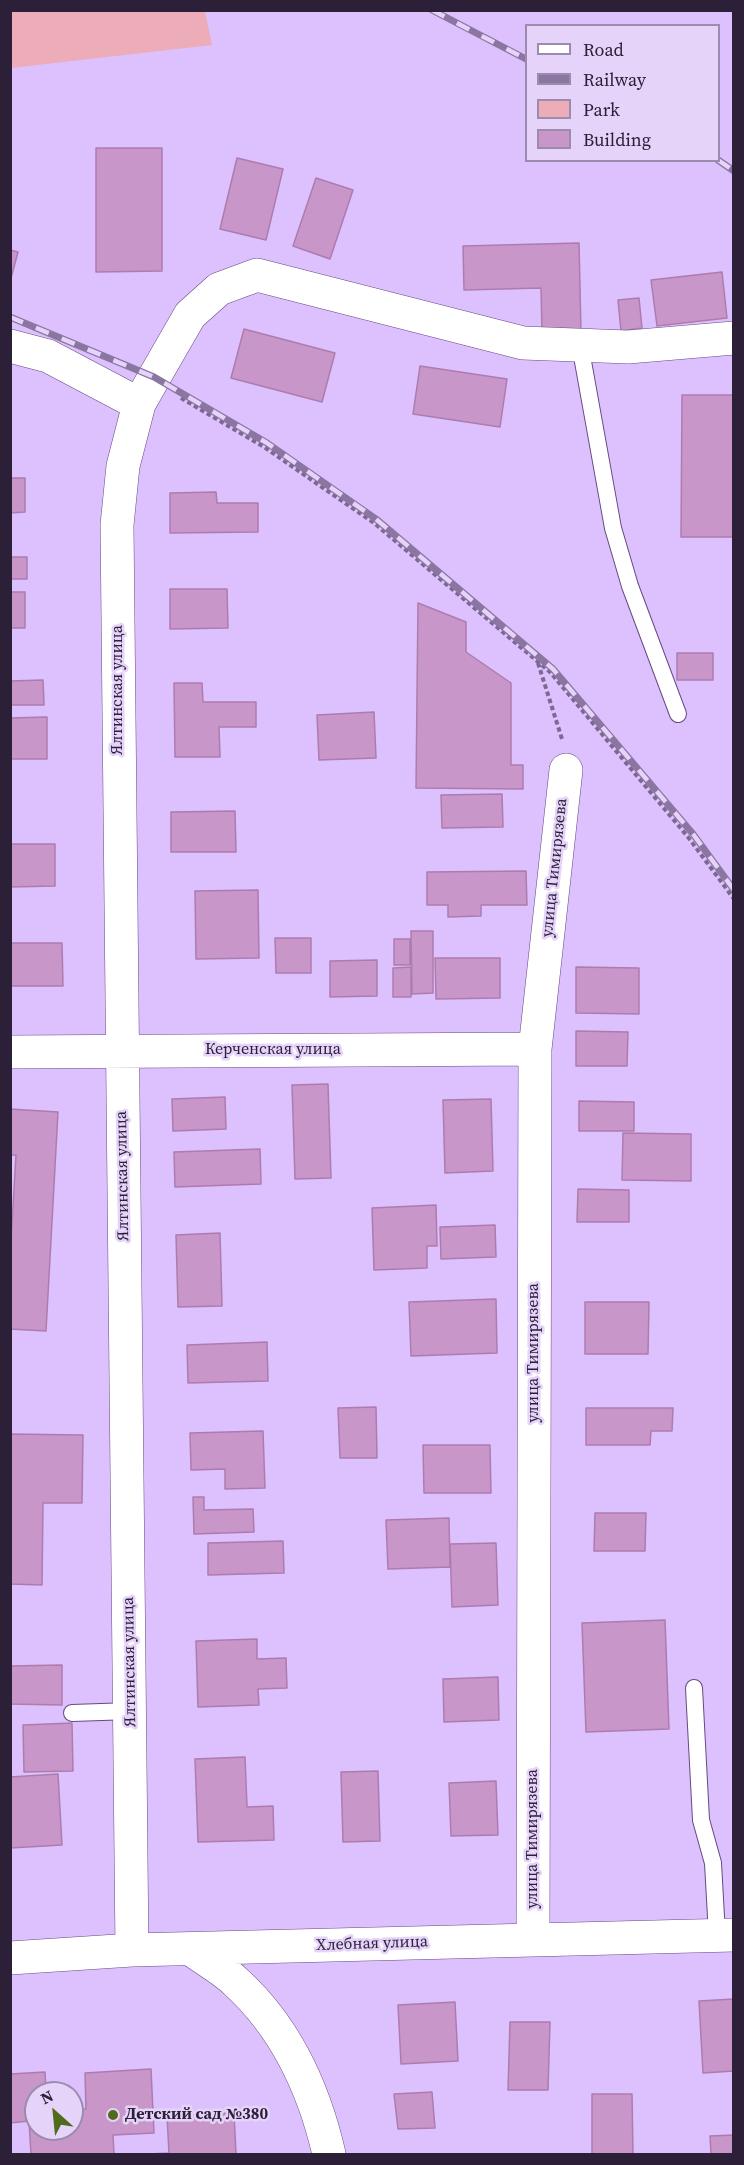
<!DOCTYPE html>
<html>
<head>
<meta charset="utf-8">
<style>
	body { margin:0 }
	#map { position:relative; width:744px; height:2165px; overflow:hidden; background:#ddc0fe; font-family:"Source Serif 4",serif }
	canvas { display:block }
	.frame { position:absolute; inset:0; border:12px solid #2c2038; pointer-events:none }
	.legend { position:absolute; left:525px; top:24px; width:195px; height:138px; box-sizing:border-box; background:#e5d3f9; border:2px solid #9b8bac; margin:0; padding:8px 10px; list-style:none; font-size:18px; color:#2c2038 }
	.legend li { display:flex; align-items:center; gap:12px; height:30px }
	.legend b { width:30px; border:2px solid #9b8bac }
	.north { position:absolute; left:24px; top:2081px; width:60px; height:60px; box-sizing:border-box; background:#e5d3f9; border:2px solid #9b8bac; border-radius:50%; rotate:333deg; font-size:16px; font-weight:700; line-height:24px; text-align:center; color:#2c2038 }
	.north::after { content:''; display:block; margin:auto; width:21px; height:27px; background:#516b1d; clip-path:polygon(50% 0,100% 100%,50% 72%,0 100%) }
</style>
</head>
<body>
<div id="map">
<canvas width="744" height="2165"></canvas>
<div class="frame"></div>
<ul class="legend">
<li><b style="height:8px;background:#fff"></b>Road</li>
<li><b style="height:8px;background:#8b76a2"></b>Railway</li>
<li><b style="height:16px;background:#ecacb8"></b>Park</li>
<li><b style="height:16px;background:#c996c9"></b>Building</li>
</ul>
<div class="north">N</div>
</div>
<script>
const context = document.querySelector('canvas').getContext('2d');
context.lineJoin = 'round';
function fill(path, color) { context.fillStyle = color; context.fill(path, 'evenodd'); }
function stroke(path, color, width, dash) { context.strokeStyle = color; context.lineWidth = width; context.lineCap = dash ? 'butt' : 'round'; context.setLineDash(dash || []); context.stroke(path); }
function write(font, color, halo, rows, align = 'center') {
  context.font = font + ' "Source Serif 4",serif'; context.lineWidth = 5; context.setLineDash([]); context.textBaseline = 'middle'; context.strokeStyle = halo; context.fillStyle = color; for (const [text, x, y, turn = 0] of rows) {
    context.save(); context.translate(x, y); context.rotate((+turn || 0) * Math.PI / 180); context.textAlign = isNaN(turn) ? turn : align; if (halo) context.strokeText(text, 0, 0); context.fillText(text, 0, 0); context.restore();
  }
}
fill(new Path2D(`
	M10 11H205L212 45 11 68Z`), '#ecacb8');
const building = new Path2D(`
	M96 148H162V271L96 272Z
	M237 158 283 169 266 240 220 229Z
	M316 178 353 190 330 259 293 246Z
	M579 243 581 332 542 333 541 288 464 290 463 246Z
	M10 250 18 252 10 282Z
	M722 272 727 318 657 326 651 280Z
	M639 298 642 328 621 331 618 300Z
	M244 329 335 353 322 402 231 378Z
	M420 366 507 379 500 427 413 414Z
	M682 395H734V537H681Z
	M10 478H25V512L10 513Z
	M216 492 217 503H258V532L170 533V493Z
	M10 557H27V579H10Z
	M170 589H227L228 628 170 629Z
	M10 592H25V628H10Z
	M418 603 466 622V652L511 683V765H523V789L416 788Z
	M677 653H713V680H677Z
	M43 680 44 705H10V681Z
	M174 683H202L203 702H256V727H219L220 757H175Z
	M374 712 376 758 319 760 317 715Z
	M47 717V759H10V718Z
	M502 794 503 827 442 828 441 795Z
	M235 811 236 852H171V812Z
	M10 844H55V886L10 887Z
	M526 871 527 905H481V916L448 917V905H427V872Z
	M258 890 259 958 196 959 195 891Z
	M411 931H433V993L412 994Z
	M275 938H311V973H276Z
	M394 939H410V965H394Z
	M10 943H62L63 986H10Z
	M435 958H500V998L436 999Z
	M377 960V996L330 997V961Z
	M411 967V997H393V968Z
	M576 967 639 968V1014L576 1013Z
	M576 1031 628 1032 627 1066H576Z
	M328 1084 331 1178 295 1179 292 1085Z
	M225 1097 226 1129 173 1131 172 1099Z
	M491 1099 493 1171 445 1173 443 1100Z
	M579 1101 634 1102V1131H579Z
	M10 1109 58 1112 46 1331 10 1329V1258L16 1155H10Z
	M623 1133 691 1134V1181L622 1180Z
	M260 1149 261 1184 175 1187 174 1152Z
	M578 1189 629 1190V1222H577Z
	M436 1205 437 1246H427V1268L374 1270 372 1208Z
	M495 1225 496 1257 441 1259 440 1227Z
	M220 1233 222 1306 178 1307 176 1235Z
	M496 1299 497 1353 411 1356 409 1302Z
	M585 1302H649L648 1354H585Z
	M267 1342 268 1381 188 1383 187 1345Z
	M376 1407 377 1458H340L338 1408Z
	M586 1408H673L672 1431H651L650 1445H586Z
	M263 1431 265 1488 225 1489V1469L191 1470 190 1433Z
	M10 1434 83 1435 82 1503H43L42 1585 10 1584Z
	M423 1445H490L491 1493H424Z
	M193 1497H204V1510L253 1509 254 1532 194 1534Z
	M595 1513H646L645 1551H594Z
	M449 1518 450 1567 388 1569 386 1520Z
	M283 1541 284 1573 208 1575V1543Z
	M496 1543 498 1605 452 1607 450 1544Z
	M665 1620 669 1729 586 1732 582 1623Z
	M257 1639V1659L286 1658 287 1688 258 1689 259 1705 198 1707 196 1641Z
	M62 1665V1705L10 1704V1666Z
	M498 1677 499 1720 444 1722 443 1679Z
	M72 1723 73 1771 24 1772 23 1725Z
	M245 1757 247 1807 273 1806 274 1840 198 1842 195 1759Z
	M378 1771 380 1841 343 1842 341 1772Z
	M58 1774 62 1845 10 1848V1777Z
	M496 1781 498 1835 451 1836 449 1783Z
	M734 1999V2071L703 2073 699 2001Z
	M455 2002 458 2061 401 2064 398 2005Z
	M510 2022H550L548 2090H508Z
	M151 2069 154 2133 113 2135 114 2154H31L29 2121 10 2123V2074L45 2072 46 2093H36V2129H72V2109H86L85 2073Z
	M432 2092 435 2128 398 2129 394 2094Z
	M592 2094H632L633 2154H592Z
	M234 2113 236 2154H149L169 2153 167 2116Z
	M734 2135V2154H711L710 2136Z`);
fill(building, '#c996c9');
stroke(building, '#ad7cae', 1.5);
const lane = new Path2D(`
	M580 345 613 528 630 586 678 714
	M694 1688 701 1820 713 1863 717 1935
	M72 1713 131 1711`);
const street = new Path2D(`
	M10 346 48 356 139 404
	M10 1052 535 1049
	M533 1939 535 1049 566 770
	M132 1950 117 525 123 466 139 404 152 381 190 315 219 289 257 275 523 343 628 347 734 338
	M192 1950C207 1961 224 1970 237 1983 287 2029 314 2089 329 2154
	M10 1958 132 1950 734 1935`);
stroke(lane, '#654a80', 18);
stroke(street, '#654a80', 34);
stroke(new Path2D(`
	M181 398 264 447 374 523 550 672 688 837 734 899
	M538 663 562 739`), '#7c6891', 4, [4.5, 3]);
stroke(lane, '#fff', 16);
stroke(street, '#fff', 33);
const rail = new Path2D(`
	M432 10 526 59
	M718 160 734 171
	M10 317 154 377 267 443 376 519 553 669 693 834 734 890`);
stroke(rail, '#8b76a2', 7);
stroke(rail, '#e5d3f9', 4.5, [14]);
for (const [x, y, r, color] of [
	[113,2115,6,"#516b1d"]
]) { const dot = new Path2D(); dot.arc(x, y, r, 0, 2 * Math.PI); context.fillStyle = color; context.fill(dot); stroke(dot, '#e5d3f9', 2); }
write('16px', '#2c2038', '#e5d3f9', [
	["Ялтинская улица",118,690,-90],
	["улица Тимирязева",555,868,-84],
	["Керченская улица",273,1050],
	["Ялтинская улица",123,1176,-91],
	["улица Тимирязева",534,1353,-90],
	["Ялтинская улица",130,1662,-91],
	["улица Тимирязева",533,1839,-90],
	["Хлебная улица",372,1944,-2]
]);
write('bold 16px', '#2c2038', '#e5d3f9', [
	["Детский сад №380",125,2115]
], 'left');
</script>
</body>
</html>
